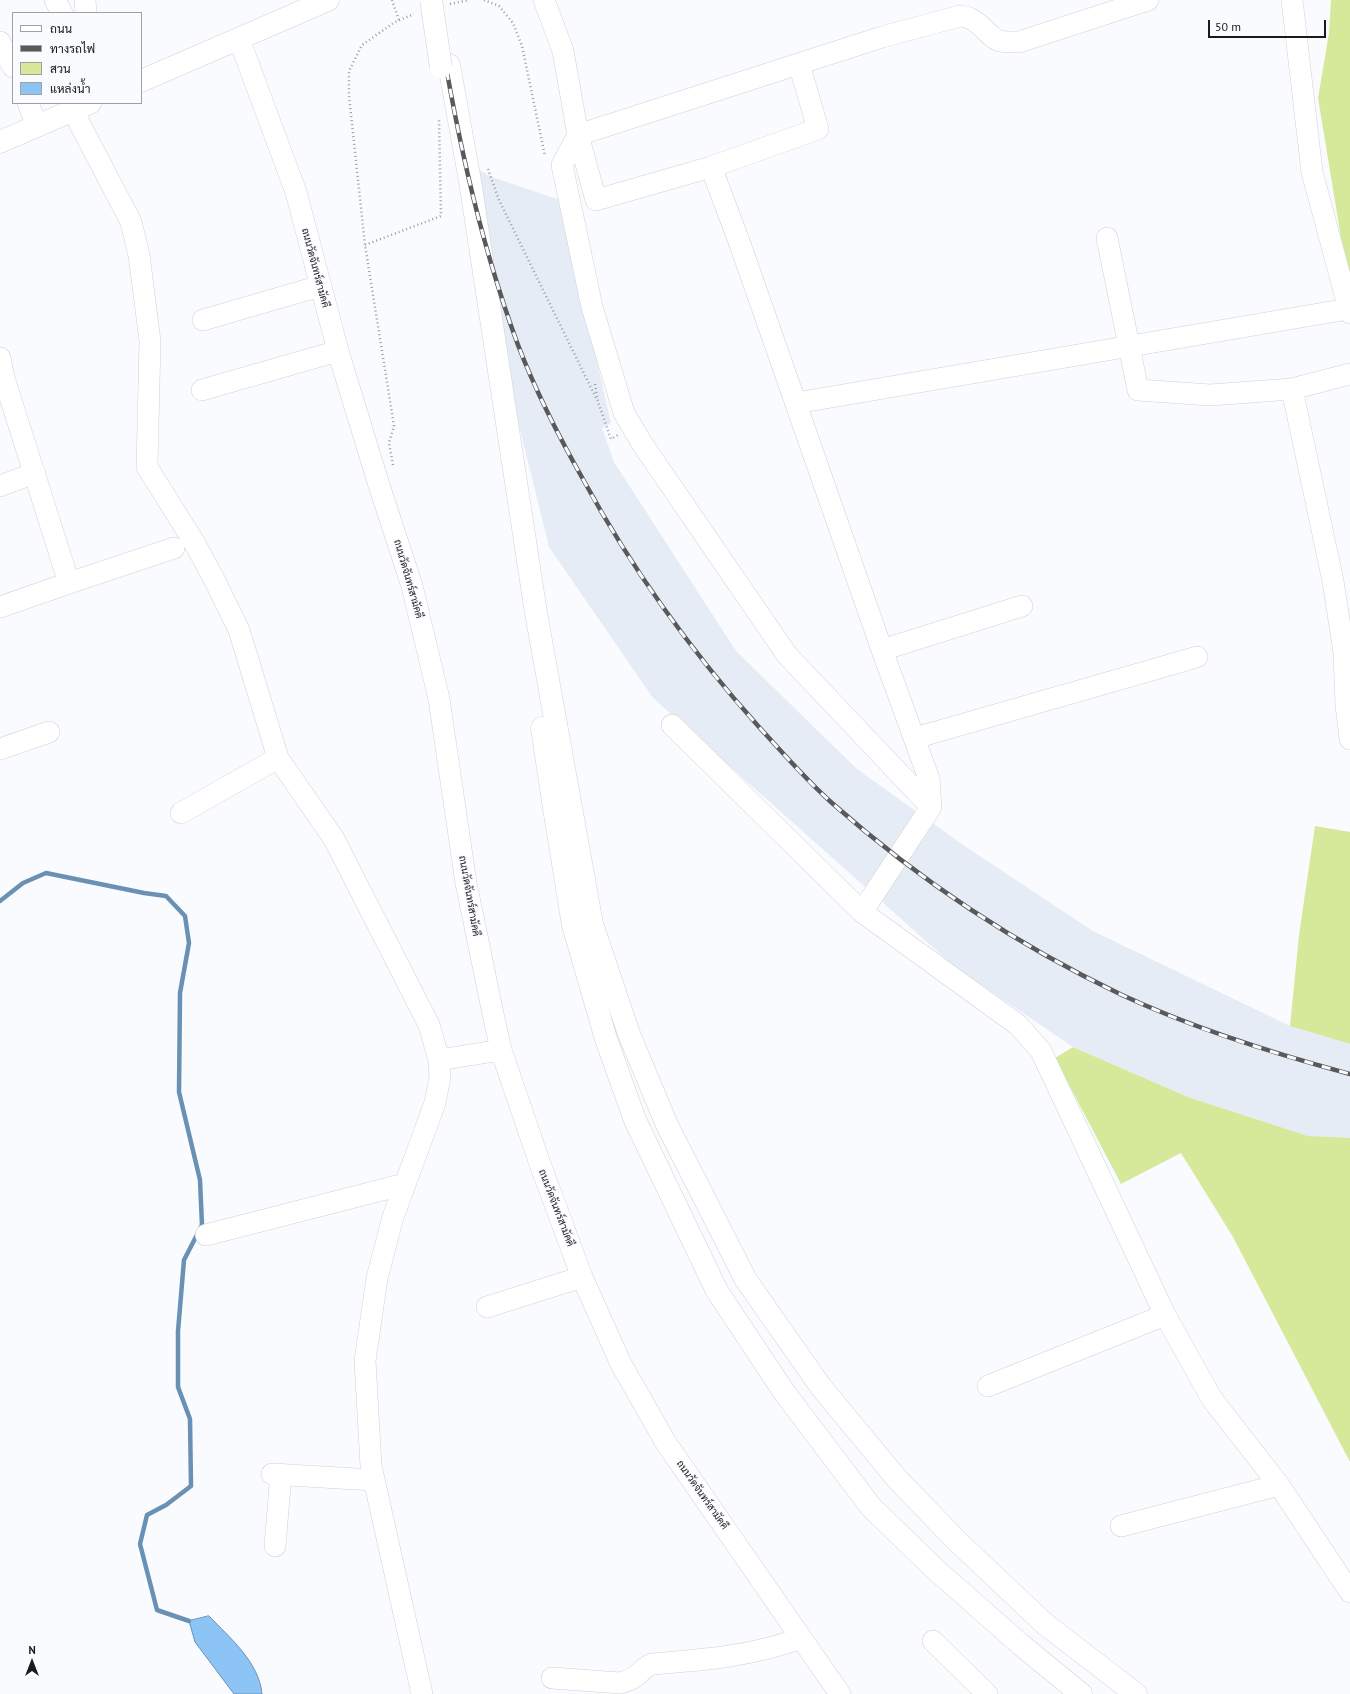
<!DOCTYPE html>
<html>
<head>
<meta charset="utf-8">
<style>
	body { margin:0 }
	#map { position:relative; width:1350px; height:1694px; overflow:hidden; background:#fafbff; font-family:"PT Sans",Sarabun,sans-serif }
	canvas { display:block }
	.legend { position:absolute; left:12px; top:12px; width:130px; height:92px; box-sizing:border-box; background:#fafbff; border:1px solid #a0a1a4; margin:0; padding:5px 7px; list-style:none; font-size:12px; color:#1a1a1b }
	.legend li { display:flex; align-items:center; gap:8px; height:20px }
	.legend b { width:20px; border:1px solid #a0a1a4 }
	.north { position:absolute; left:12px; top:1642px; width:40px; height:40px; -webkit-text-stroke:3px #fafbff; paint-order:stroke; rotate:0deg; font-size:11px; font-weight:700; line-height:16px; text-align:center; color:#1a1a1b }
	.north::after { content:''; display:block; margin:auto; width:14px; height:18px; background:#1a1a1b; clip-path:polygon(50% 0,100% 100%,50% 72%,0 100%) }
	.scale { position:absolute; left:1208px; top:20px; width:118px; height:18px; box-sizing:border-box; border:2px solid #1a1a1b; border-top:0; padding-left:5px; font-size:12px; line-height:14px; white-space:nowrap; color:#1a1a1b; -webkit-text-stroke:3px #fafbff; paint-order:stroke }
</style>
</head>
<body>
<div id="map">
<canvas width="1350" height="1694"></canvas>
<ul class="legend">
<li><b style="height:5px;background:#fff"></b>ถนน</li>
<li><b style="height:5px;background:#59595b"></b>ทางรถไฟ</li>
<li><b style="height:11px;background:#d6e99b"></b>สวน</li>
<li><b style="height:11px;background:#8dc4f6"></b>แหล่งน้ำ</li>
</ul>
<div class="north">N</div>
<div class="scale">50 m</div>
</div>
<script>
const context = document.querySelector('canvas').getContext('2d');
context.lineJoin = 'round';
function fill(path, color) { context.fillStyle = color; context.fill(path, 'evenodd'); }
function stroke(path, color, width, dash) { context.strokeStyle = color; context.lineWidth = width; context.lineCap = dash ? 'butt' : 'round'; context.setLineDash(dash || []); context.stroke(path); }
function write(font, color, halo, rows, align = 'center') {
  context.font = font + ' "PT Sans",Sarabun,sans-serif'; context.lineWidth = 3; context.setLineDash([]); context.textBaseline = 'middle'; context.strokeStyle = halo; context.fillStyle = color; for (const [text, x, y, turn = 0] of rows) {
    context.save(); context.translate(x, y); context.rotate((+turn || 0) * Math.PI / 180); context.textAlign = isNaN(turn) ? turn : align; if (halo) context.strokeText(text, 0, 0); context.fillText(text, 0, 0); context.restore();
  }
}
fill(new Path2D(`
	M472 166 492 177 560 200 611 423 602 428 614 462 736 651 857 769 966 847 1093 931 1290 1026 1350 1044V1143L1308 1136 1188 1097 1073 1047 955 967 653 698 549 547 510 389Z`), '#e6ecf6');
fill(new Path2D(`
	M1331 0H1350V284L1348 280 1318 98 1329 33Z
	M1315 826 1350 832V1044L1290 1026 1299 935Z
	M1073 1047 1188 1097 1308 1136 1350 1138V1462L1233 1237 1181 1153 1121 1184 1055 1058Z`), '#d6e99b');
const water = new Path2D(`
	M209 1616C230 1638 259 1662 262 1694H234L195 1642 189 1621Z`);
fill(water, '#8dc4f6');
stroke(water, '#6a91b4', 1);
stroke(new Path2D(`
	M0 901 23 883 46 873 144 893 166 896 185 916 189 943 180 993 179 1092 200 1180 202 1225 184 1260 178 1331V1387L190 1419 191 1486 166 1505 147 1515 140 1544 157 1610 189 1621`), '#6a91b4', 4.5);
const minor = new Path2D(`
	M55 0 62 13
	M85 0 86 13
	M544 0 563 51 578 135 562 165 592 307 624 413 643 445 787 655 931 807
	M1292 0 1312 172 1350 313
	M239 39 296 192 338 351 378 482 412 586 439 699 466 883 492 1009 501 1050 540 1164 582 1277 621 1364 666 1443 840 1694
	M0 42 13 67
	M28 103 37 126
	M73 111 131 222 139 255 150 341 147 467 194 542 213 577 239 630 278 758 334 839 429 1025 439 1060 440 1077 435 1103 393 1217 377 1278 365 1361 371 1466 422 1694
	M711 167 818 129 799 64
	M1107 238 1138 390 1210 395 1292 389 1350 374
	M203 320 320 286
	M0 358 4 378 69 583 0 607
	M1292 389 1333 581 1344 652 1346 705 1350 739
	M202 390 338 351
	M796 403 1348 309
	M0 486 35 473
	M69 583 174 548
	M882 650 1022 606
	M672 725 862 912 1018 1025 1041 1051 1165 1315 1212 1399 1279 1485 1350 1592
	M915 738 1197 657
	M0 749 49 732
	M181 813 278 758
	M862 912 931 807 929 779 882 650 740 244 711 167 596 200 578 135 882 37 960 16C976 17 982 29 994 38 1000 43 1011 42 1019 42L1148 0
	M439 1060 501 1050
	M206 1235 405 1184
	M487 1307 582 1277
	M988 1386 1165 1315
	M272 1474 373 1480
	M1121 1526 1279 1485
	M275 1546 281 1474
	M933 1641 987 1694
	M552 1678 620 1683C626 1681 631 1680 636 1676 642 1671 644 1667 652 1664 703 1660 753 1656 801 1638`);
const major = new Path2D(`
	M141 81 328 0
	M0 142 90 103`);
const highway = new Path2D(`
	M449 65 470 181 536 613 592 924 629 1034 667 1125 746 1280 821 1387 898 1480 958 1542 1045 1624 1136 1694
	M542 728 554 808 573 925 606 1039 635 1120 717 1291 784 1392 871 1507 935 1569 1020 1644 1081 1694`);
stroke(minor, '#d0d1d5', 22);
stroke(major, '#d0d1d5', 23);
stroke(highway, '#d0d1d5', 23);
stroke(new Path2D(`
	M392 0 399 20
	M484 0 499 6 513 23 522 46 545 156
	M450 4 469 0
	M488 169 499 200 596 398
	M365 245 441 216 439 120
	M595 384 598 402 611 439 618 435
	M393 465 389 443 394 426 365 245 349 96V71L362 45 395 22 414 14`), '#9c9da0', 2.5, [1, 3]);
stroke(minor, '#fff', 21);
stroke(major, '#fff', 22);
stroke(highway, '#fff', 22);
const rail = new Path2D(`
	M435 0C453 117 477 234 518 345 536 392 559 437 584 481 633 571 691 651 759 727 783 753 806 780 832 803 919 880 1017 945 1122 995 1195 1029 1272 1053 1350 1074`);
stroke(rail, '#59595b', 4.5);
stroke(rail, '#fafbff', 3, [9]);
const highwayBridge = new Path2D(`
	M431 0 441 67`);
stroke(highwayBridge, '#d0d1d5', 23, []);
stroke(highwayBridge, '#fff', 22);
write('10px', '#1a1a1b', '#fafbff', [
	["ถนนวัดจันทร์สามัคคี",315,268,75],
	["ถนนวัดจันทร์สามัคคี",408,579,74],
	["ถนนวัดจันทร์สามัคคี",469,896,80],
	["ถนนวัดจันทร์สามัคคี",556,1208,69],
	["ถนนวัดจันทร์สามัคคี",702,1495,55]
]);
</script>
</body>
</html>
